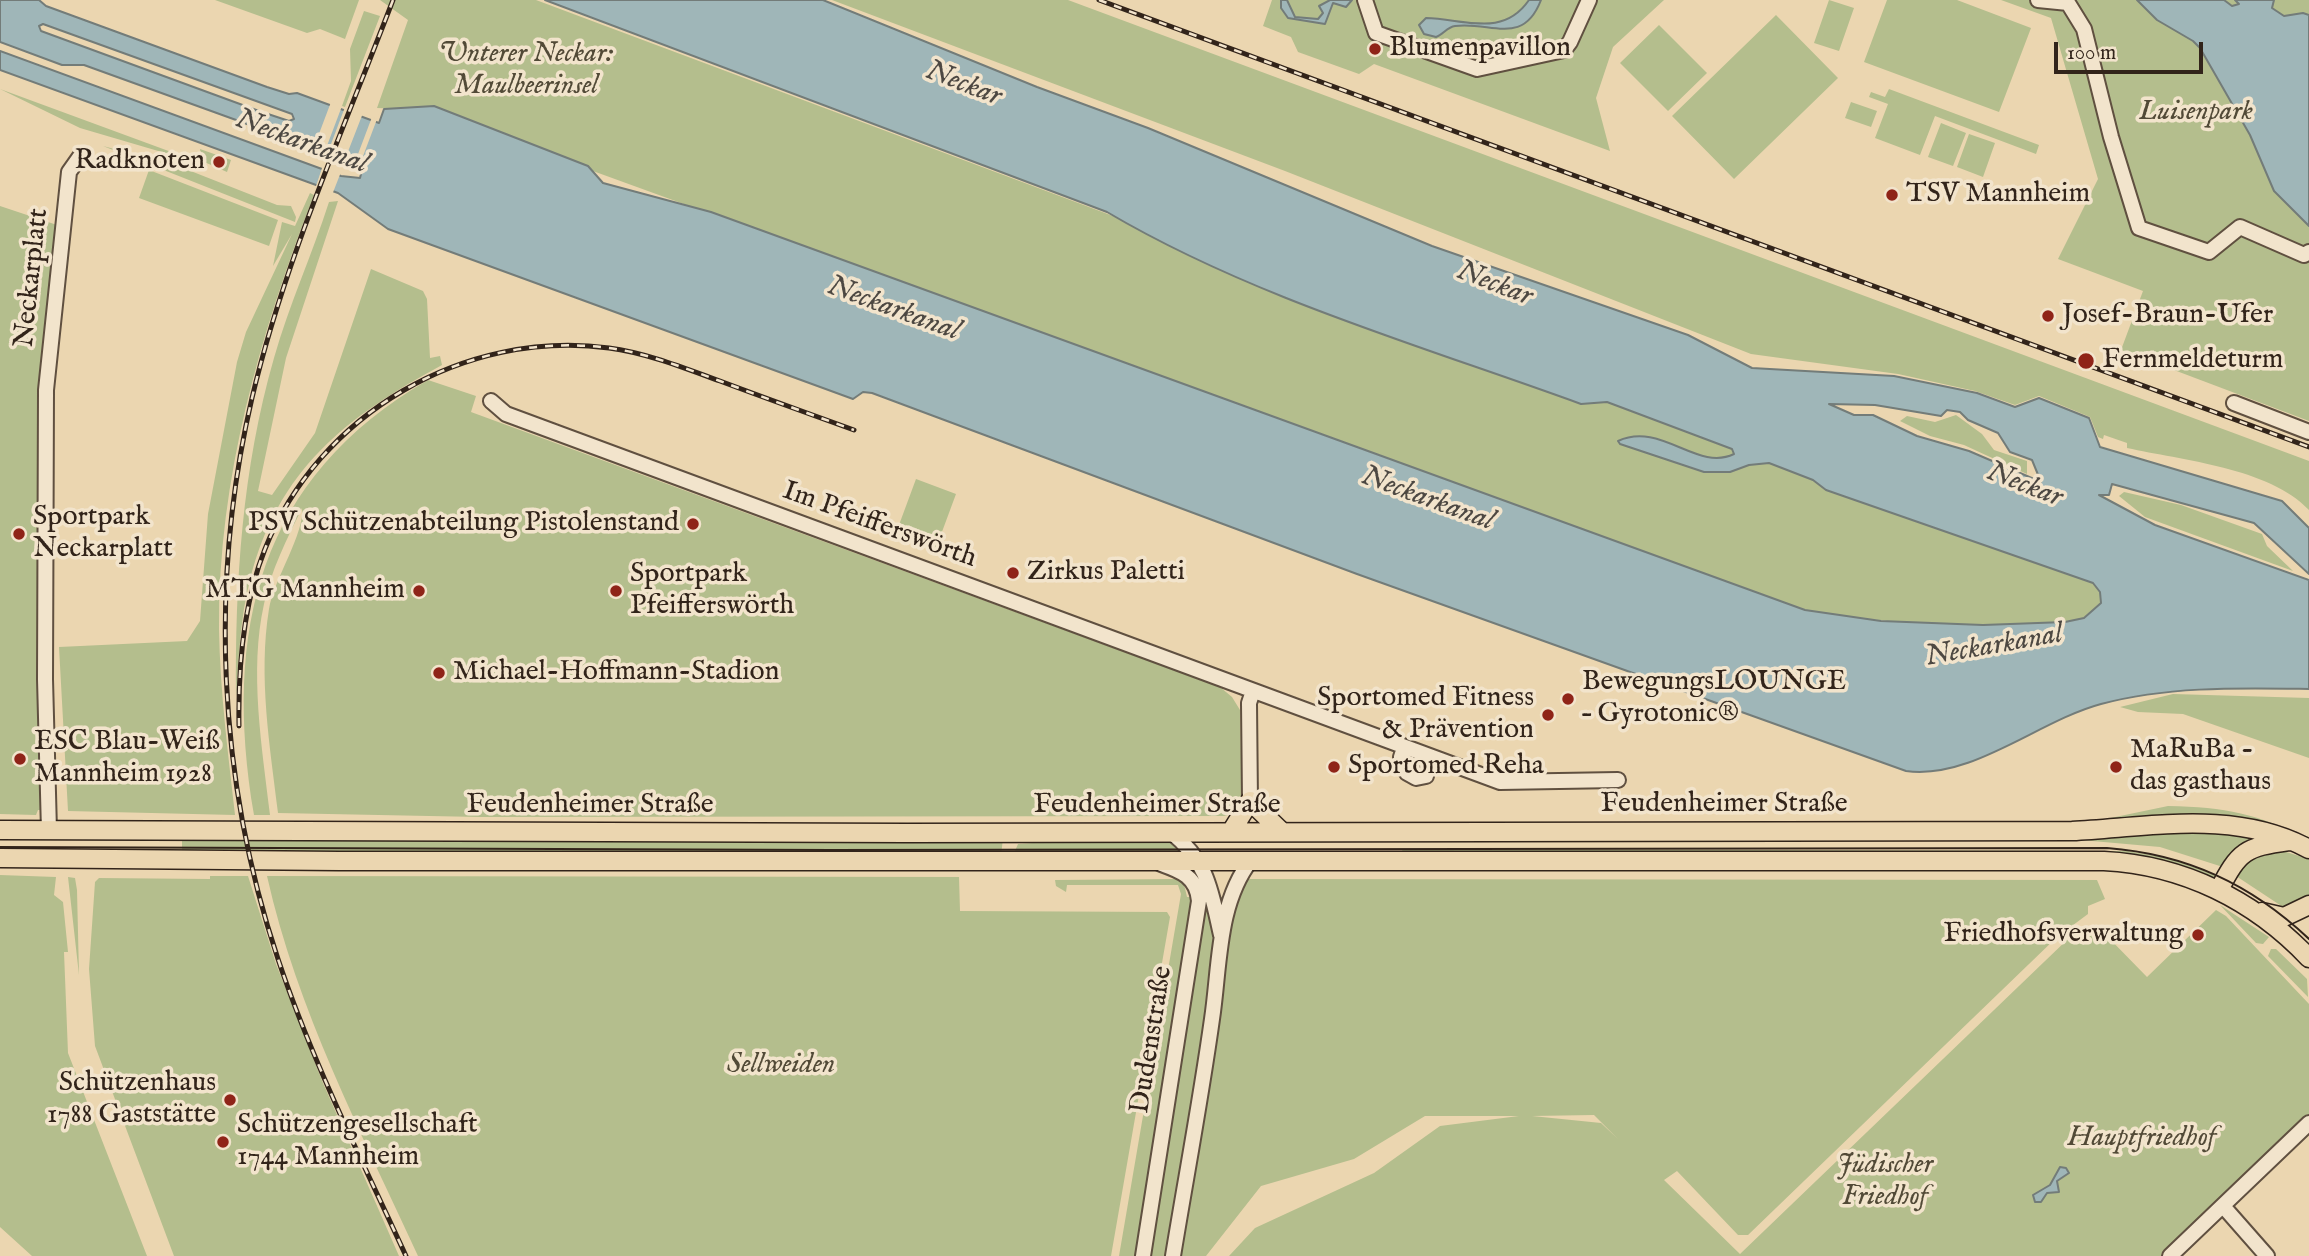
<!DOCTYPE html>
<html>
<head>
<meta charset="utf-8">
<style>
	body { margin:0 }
	#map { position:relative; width:2309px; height:1256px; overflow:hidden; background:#ebd6b0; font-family:"IM FELL English",serif }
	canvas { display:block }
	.scale { position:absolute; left:2054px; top:42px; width:149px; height:32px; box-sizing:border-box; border:4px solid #32241a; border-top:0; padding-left:9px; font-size:21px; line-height:24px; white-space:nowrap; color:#32241a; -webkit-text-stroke:5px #f2e4cc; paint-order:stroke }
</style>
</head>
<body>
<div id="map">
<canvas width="2309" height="1256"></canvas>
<div class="scale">100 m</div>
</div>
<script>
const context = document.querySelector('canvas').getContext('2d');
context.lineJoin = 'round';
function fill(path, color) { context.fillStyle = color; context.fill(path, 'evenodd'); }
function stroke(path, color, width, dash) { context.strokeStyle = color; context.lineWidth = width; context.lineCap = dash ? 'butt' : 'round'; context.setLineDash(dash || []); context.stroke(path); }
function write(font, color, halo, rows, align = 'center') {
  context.font = font + ' "IM FELL English",serif'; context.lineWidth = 7; context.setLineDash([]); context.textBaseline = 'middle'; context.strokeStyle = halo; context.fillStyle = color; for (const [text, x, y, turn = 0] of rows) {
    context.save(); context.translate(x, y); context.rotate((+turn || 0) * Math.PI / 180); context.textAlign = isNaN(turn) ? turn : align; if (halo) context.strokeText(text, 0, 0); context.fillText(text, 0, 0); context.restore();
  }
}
fill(new Path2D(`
	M215 0H359L345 39 320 29 307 33Z
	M380 0H536L2096 584 2101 590V611L2079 623 1944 626 1812 614 425 110 377 108 408 20Z
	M832 0H1068L2309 461V510C2270 468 2181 460 2127 448V443L2104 435 2103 439 2098 437 2090 417 2039 396 2015 405 1975 391 1898 374 1751 354 1285 171Z
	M1272 0H1664L1613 47 1596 98 1610 151 1374 64 1359 74 1298 52 1291 37 1263 26Z
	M1829 0 1854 8 1839 51 1814 43Z
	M1887 0H1957L2031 28 1999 112 1864 62Z
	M2001 0H2309V421L2121 350 2143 291 2058 259 2098 179 2051 18Z
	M364 11 380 16 345 107 342 106 351 81 350 49Z
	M1776 15 1838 78 1734 179 1672 116Z
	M1659 25 1707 73 1668 111 1620 63Z
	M0 89 174 153 182 158 80 128Z
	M1889 89 2039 145 2036 154 1935 116 1920 155 1875 138 1888 104 1869 97 1871 92 1885 97Z
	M1851 102 1877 111 1871 127 1845 118Z
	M1941 123 1966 133 1953 166 1928 157Z
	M1969 134 1995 143 1983 177 1957 167Z
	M103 146 178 166 277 205 291 206 296 217 295 222Z
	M200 149 231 160 227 172 202 161Z
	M149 170 278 220 269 246 139 198Z
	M310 193 314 195C260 334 218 478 219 629 220 691 228 753 235 815L68 811 59 647 187 641 200 621 208 514 237 362 246 332 292 234 273 266 282 222 295 226Z
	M338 201 286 358 258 491 272 495 315 433 371 269 423 291 427 299 430 358 440 356 442 365C346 417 278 469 250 580 240 618 239 658 236 697 235 582 242 469 274 358 289 305 312 255 329 202Z
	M0 206 57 225 38 423V646L43 810H38L36 815 0 814Z
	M428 380 476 396 471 412 1220 687 1232 697 1240 710 1242 800 1233 814 1224 816 480 817 278 813C270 746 258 677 269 609 274 579 305 533 302 508 287 539 271 570 264 604 249 671 262 747 270 815H254C223 631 258 478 428 380Z
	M1956 415 1982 434 1994 450 2027 461V474L1964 445 1930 436 1900 421 1907 416 1935 422Z
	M916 479 956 494 936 548 896 533Z
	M2124 492 2181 505 2262 534 2267 546 2293 571 2145 517 2119 496Z
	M2173 694 2309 698V758L2183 714 2138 712 2120 707Z
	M2168 806C2226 807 2257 814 2309 839V842C2238 803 2169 821 2092 824 2067 826 2041 823 2016 823L2101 820Z
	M2210 828 2270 838 2223 867 2160 847 2081 840 1403 842V838Z
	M1003 838 1001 856H182V839Z
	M1105 838 1167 841 1187 854 1018 855 1015 851 1018 844Z
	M2273 848 2309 859V901L2289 911 2233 874 2239 864Z
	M1403 849 2128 851 2173 859 2218 876 2215 882 2182 868 1400 855Z
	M0 875 56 877 54 895 63 902 68 952H64L68 1053 147 1256H32L0 1227Z
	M210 876H248L276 964 323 1083 399 1256H174L95 1046 89 969 95 882 99 878 210 879Z
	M267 876 959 877 960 911 1167 912 1170 917 1111 1256H418C361 1132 297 1010 267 876Z
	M68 877 75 878 77 890 79 975Z
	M1178 879 1184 884 1187 897H1238L1243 879 2097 880 2105 899 2088 906V914L2057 937 1748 1235H1738L1677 1171 1664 1180 1740 1254 2070 937 2086 930 2103 932 2147 977 2216 910 2226 916 2309 1004V1116L2162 1256H1229L1255 1228 1374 1173 1440 1126 1519 1116H1425L1354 1159 1261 1186 1206 1256H1119L1181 894 1178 885H1067L1066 892 1056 886 1055 880ZM1594 1115 1618 1139 1601 1123 1532 1116Z
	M2220 905 2269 937 2263 944 2256 943Z
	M2271 949H2276L2307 979 2308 997 2268 956Z`), '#b4be8d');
const water = new Path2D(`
	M0 0H39L46 6 267 87 289 94 297 93 379 123 384 109 434 106 588 166 603 183 711 212 1805 610 1881 621 1983 625 2065 622 2084 618 2101 603 2100 592 2093 583 1826 490 1813 480 1769 463 1749 465 1730 472H1704L1620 444 1618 441C1661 421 1697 472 1734 454L1732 449 1607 402 1581 404C1422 346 1253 298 1107 212L545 0H823L1037 87 1148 128 1432 246 1688 335 1752 368 1894 376 1977 393 2015 407 2039 398 2089 418 2100 447 2282 501 2309 528V574L2254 523 2112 484 2109 495H2099L2155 525 2309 580V689C2239 688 2169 686 2101 704 2038 721 1972 780 1906 771L1357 574 872 393 863 392 853 399 388 229 338 193 0 70V51L341 176 360 178 362 170 279 139 272 133 84 65H62L0 42ZM43 24 292 114 294 119 289 121 259 111 41 31 39 26ZM1829 404 1875 405 1941 416 1947 410 1960 412 1968 420 1998 433 2010 452 2032 460 2041 482 1969 451 1917 436 1873 415H1854Z
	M1281 0H1287L1295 17 1318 19 1323 13 1319 6 1330 0H1352L1346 7 1333 3 1325 24 1288 18 1281 8Z
	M1529 0H1541C1523 47 1491 21 1455 26 1447 27 1443 35 1436 37L1424 34 1419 25 1426 18C1465 19 1503 38 1529 0Z
	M2137 0H2224L2232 6 2239 4 2235 0H2274L2272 8 2284 16 2303 13 2309 15V226L2274 191 2250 135 2200 48 2193 41 2157 20Z
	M2060 1167 2066 1168 2069 1173 2057 1181 2059 1192 2047 1193 2041 1202H2035L2033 1195 2050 1185Z`);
fill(water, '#9fb6b8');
stroke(water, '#737c79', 2);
fill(new Path2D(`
	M331 102 342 106 322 159 311 155Z
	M382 106 357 172 352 170 372 117 377 119Z
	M345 107 363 113 342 167 325 160Z
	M323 165 341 172 332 195 315 189Z`), '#ebd6b0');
const minor = new Path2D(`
	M1365 0 1376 33 1477 69 1564 50 1570 42 1589 0
	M2038 0 2068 3 2084 29 2111 137 2139 228 2209 252 2240 227 2304 255 2309 252
	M491 401 506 414 1500 782 1618 780
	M2234 403 2309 432
	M1404 748 1401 757 1407 773 1416 778 1426 776 1430 757
	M1250 801 1249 703 1253 691
	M49 831 45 679 46 390 69 172 81 155
	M1171 832C1208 862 1211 891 1221 935
	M2223 1206 2267 1256
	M1143 1256 1199 901C1197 877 1181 871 1161 864
	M1173 1256C1186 1177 1201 1098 1212 1019 1220 966 1217 904 1251 860
	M2170 1256 2309 1123`);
const major = new Path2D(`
	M0 830 907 833 2072 831C2151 827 2236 809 2309 849
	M1231 832 1250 801 1282 832
	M0 858 339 861H2104C2183 865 2254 900 2309 958
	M2219 890C2239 851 2245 847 2289 841
	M2262 912 2284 917 2309 905`);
stroke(minor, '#605040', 18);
stroke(major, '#32241a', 21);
stroke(minor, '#f2e4cc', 14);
stroke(major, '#ebd6b0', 18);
stroke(new Path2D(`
	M0 847 832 850 2107 848C2186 854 2251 884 2309 939`), '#32241a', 2);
const rail = new Path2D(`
	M393 0C343 131 284 262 252 398 209 582 218 780 278 959 312 1061 361 1158 406 1256
	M1099 0 2309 447
	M239 726C238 667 243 604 265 549 319 414 464 329 609 348 647 353 684 368 720 381 765 398 810 414 854 430`);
stroke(rail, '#32241a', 5);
stroke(rail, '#f2e4cc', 2.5, [8]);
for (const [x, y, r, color] of [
	[1375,49,7,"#8f2418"],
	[219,162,7,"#8f2418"],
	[1892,195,7,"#8f2418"],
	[2048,316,7,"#8f2418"],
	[2086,361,9,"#8f2418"],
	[693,524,7,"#8f2418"],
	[19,534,7,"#8f2418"],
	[1013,573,7,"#8f2418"],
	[419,591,7,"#8f2418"],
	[616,591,7,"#8f2418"],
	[439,673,7,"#8f2418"],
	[1568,699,7,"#8f2418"],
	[1548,715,7,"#8f2418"],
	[20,759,7,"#8f2418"],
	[1334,767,7,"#8f2418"],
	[2116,767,7,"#8f2418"],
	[2198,935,7,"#8f2418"],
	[230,1100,7,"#8f2418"],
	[223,1142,7,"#8f2418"]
]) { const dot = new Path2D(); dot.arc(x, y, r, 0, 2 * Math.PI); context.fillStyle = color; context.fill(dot); stroke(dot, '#f2e4cc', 2.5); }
write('28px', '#32241a', '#f2e4cc', [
	["Blumenpavillon",1389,49],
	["Radknoten",205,162,"right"],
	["TSV Mannheim",1906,195],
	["Josef-Braun-Ufer",2062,316],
	["Fernmeldeturm",2102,361],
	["Sportpark",33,518],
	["Neckarplatt",33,550],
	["PSV Schützenabteilung Pistolenstand",679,524,"right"],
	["Zirkus Paletti",1027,573],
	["Sportpark",630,575],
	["Pfeifferswörth",630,607],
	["MTG Mannheim",405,591,"right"],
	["Michael-Hoffmann-Stadion",453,673],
	["BewegungsLOUNGE",1582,683],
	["– Gyrotonic®",1582,715],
	["Sportomed Fitness",1534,699,"right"],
	["& Prävention",1534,731,"right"],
	["ESC Blau-Weiß",34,743],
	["Mannheim 1928",34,775],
	["MaRuBa -",2130,751],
	["das gasthaus",2130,783],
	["Sportomed Reha",1348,767],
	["Friedhofsverwaltung",2184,935,"right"],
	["Schützenhaus",216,1084,"right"],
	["1788 Gaststätte",216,1116,"right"],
	["Schützengesellschaft",237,1126],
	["1744 Mannheim",237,1158]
], 'left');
write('italic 28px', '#524a37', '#f2e4cc', [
	["Unterer Neckar:",526,55],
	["Maulbeerinsel",526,87],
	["Luisenpark",2196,113],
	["Sellweiden",781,1066],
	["Hauptfriedhof",2142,1139],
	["Jüdischer",1885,1166],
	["Friedhof",1885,1198]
]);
write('28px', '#32241a', '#f2e4cc', [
	["Neckarplatt",33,278,-84],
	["Im Pfeifferswörth",879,526,20],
	["Feudenheimer Straße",1724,805],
	["Feudenheimer Straße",590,806],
	["Feudenheimer Straße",1157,806],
	["Dudenstraße",1153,1040,-81]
]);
write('italic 30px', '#4d4842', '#f2e4cc', [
	["Neckar",963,85,21],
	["Neckarkanal",301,143,20],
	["Neckar",1494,285,21],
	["Neckarkanal",893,310,20],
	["Neckar",2024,486,21],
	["Neckarkanal",1427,500,20],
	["Neckarkanal",1994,647,-10]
]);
</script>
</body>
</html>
